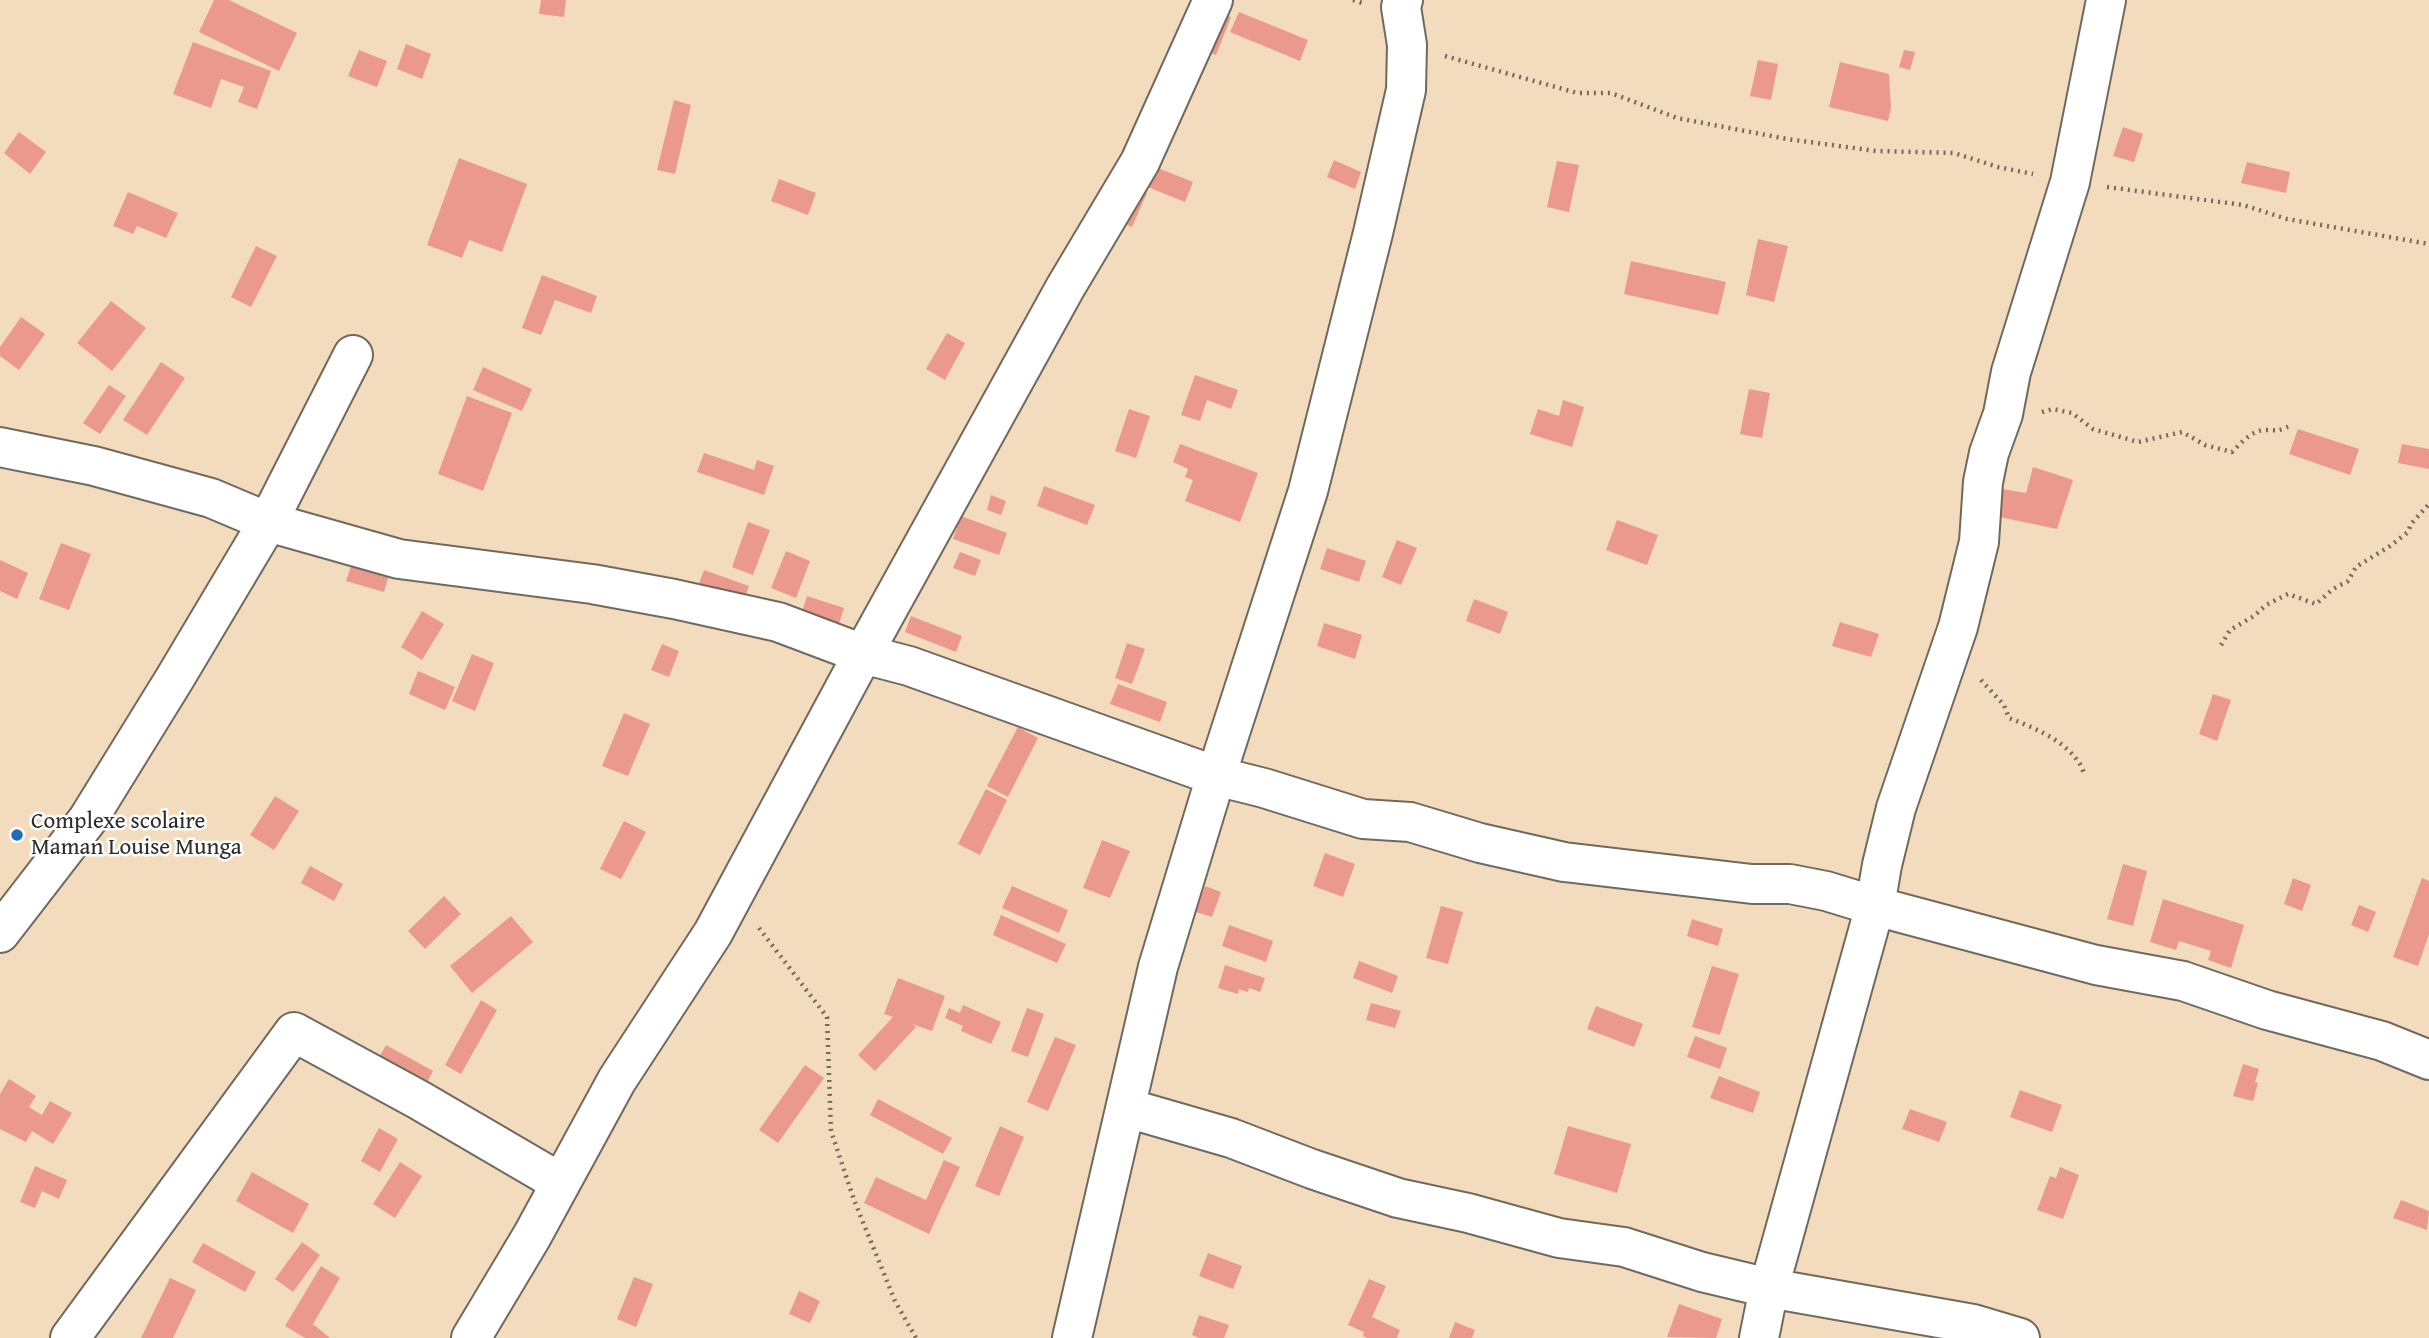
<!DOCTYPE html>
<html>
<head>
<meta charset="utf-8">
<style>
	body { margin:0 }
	canvas { display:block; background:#f3dcbe }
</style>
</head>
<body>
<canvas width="2429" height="1338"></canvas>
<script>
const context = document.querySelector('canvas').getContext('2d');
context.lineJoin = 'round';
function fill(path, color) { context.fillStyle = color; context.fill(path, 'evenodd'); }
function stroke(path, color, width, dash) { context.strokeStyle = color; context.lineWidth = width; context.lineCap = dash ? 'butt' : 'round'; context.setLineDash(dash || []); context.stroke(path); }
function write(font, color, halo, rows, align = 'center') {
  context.font = font + ' "Gentium Book Plus",serif'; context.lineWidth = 5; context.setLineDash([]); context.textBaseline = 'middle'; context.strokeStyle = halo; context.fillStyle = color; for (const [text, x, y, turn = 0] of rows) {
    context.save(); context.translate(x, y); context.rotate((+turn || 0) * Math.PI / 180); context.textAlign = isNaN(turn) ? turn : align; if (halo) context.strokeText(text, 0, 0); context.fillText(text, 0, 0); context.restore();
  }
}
fill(new Path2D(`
	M214 0H229L297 33 279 71 199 32Z
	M541 0H566L564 17 539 14Z
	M1212 10 1231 17 1216 55 1198 47Z
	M1239 12 1308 40 1300 61 1230 32Z
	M193 42 271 71 257 109 238 102 244 87 221 79 211 108 173 94Z
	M406 44 431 54 422 79 397 69Z
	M359 50 387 61 377 87 348 76Z
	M1904 50 1915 52 1910 70 1899 67Z
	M1758 60 1778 64 1771 100 1750 96Z
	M1840 62 1889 74 1891 108 1888 121 1829 107Z
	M674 100 691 105 675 174 657 170Z
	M2123 127 2143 134 2134 162 2113 156Z
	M19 132 46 152 30 174 4 153Z
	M459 158 527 184 502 252 469 240 462 258 427 245Z
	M1334 160 1361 172 1355 189 1327 177Z
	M1557 161 1579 165 1569 212 1547 207Z
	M2247 162 2290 172 2286 193 2241 183Z
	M1153 166 1193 182 1185 202 1145 186Z
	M779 179 816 193 808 215 771 201Z
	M1130 186 1147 193 1132 227 1116 220Z
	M128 192 178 213 166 238 137 226 133 234 113 226Z
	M1758 239 1788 246 1774 302 1746 295Z
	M256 246 277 256 251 307 231 297Z
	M1631 261 1726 282 1718 315 1624 294Z
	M542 275 597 296 591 313 555 300 541 335 522 328Z
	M111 301 146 328 112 371 77 343Z
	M21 317 45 334 19 370 0 356V347Z
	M947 333 965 343 945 380 926 369Z
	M161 362 185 378 147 435 123 420Z
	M483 367 532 389 522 411 473 390Z
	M1195 375 1238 390 1231 409 1207 400 1200 421 1181 415Z
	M109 385 126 396 100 434 83 423Z
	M1749 389 1770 393 1762 438 1740 434Z
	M467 396 512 413 483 491 438 474Z
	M1563 400 1584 407 1572 447 1530 434 1538 409 1559 416Z
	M1129 409 1150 416 1136 458 1115 451Z
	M2298 429 2359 449 2350 475 2289 454Z
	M1180 444 1258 473 1240 522 1185 501 1193 480 1185 477 1188 469 1173 462Z
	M2402 444 2429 449V469L2398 463Z
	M704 453 754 470 757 460 774 466 764 495 697 472Z
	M2033 467 2073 480 2057 529 1990 515 1996 488 2026 493Z
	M1044 486 1095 505 1087 525 1037 506Z
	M991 495 1006 501 1001 515 987 510Z
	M961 516 1007 533 999 555 953 539Z
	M1617 520 1658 535 1647 565 1606 550Z
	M748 522 770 530 753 575 732 567Z
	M1397 540 1417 548 1401 585 1382 577Z
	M61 543 91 554 69 610 39 599Z
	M1327 548 1366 561 1359 582 1320 569Z
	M786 551 810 561 796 598 771 588Z
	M960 552 981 560 975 576 953 568Z
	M0 560 28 573 17 599 0 591Z
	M352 563 389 575 384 592 346 581Z
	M704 570 749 586 743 603 698 586Z
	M807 596 844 608 837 630 800 618Z
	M1474 599 1508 612 1500 634 1466 621Z
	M422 611 444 624 422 660 401 647Z
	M911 616 962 636 956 652 905 632Z
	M1840 622 1879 634 1871 657 1832 646Z
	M1324 623 1362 635 1355 659 1317 646Z
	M1127 643 1145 649 1132 684 1115 678Z
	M662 644 679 651 669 677 651 670Z
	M472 654 494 663 475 711 452 701Z
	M418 671 455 687 445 710 409 694Z
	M1118 684 1167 702 1160 722 1110 704Z
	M2213 694 2231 700 2217 741 2199 734Z
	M624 713 650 724 628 776 602 766Z
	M1018 727 1038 738 1008 797 987 786Z
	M986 789 1007 800 980 855 958 844Z
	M275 796 299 811 274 850 250 835Z
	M624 821 646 832 621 879 600 869Z
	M1102 840 1130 851 1110 898 1083 888Z
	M1325 853 1355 864 1343 897 1313 886Z
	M2123 864 2147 871 2133 926 2107 919Z
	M310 866 343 884 334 901 301 883Z
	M2293 878 2311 885 2302 911 2284 904Z
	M2422 878 2429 881V934L2418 966 2393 957Z
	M1012 886 1068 910 1059 933 1002 908Z
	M1205 886 1221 892 1212 917 1196 912Z
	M444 896 461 914 425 949 408 931Z
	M2163 899 2244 925 2231 968 2208 960 2211 951 2179 941 2176 950 2150 942Z
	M2359 905 2376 912 2368 932 2351 925Z
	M1441 906 1463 912 1448 964 1426 958Z
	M1001 915 1066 944 1057 963 993 935Z
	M511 916 533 942 472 993 450 966Z
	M1692 919 1723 929 1718 946 1687 936Z
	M1229 925 1273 941 1266 962 1222 946Z
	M1359 961 1398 976 1392 993 1353 978Z
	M1225 965 1265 978 1260 992 1249 988 1248 992 1239 989 1238 994 1218 988Z
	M1712 966 1739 974 1720 1035 1692 1027Z
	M898 978 945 996 932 1031 912 1024 916 1027 875 1071 858 1055 893 1017 884 1014Z
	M481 1000 497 1010 461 1074 445 1065Z
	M1371 1003 1401 1011 1395 1028 1366 1020Z
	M963 1005 1001 1022 991 1044 961 1031 963 1026 945 1018 949 1008 960 1013Z
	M1596 1006 1643 1024 1634 1047 1587 1029Z
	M1027 1008 1044 1014 1028 1057 1011 1051Z
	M1695 1036 1727 1048 1720 1069 1687 1057Z
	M1055 1037 1076 1045 1048 1111 1027 1102Z
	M386 1045 433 1071 422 1092 375 1065Z
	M2243 1064 2259 1069 2255 1082 2258 1083 2253 1101 2233 1096Z
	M805 1065 824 1078 778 1143 759 1130Z
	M1719 1076 1760 1092 1753 1113 1710 1098Z
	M9 1079 36 1096 29 1107 42 1115 50 1101 72 1113 53 1144 32 1131 26 1142 0 1129V1094Z
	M2020 1090 2062 1105 2052 1132 2010 1117Z
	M878 1099 952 1138 943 1154 870 1115Z
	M1910 1109 1947 1122 1939 1142 1902 1129Z
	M1000 1126 1024 1137 999 1196 975 1186Z
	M1568 1126 1631 1144 1617 1193 1554 1174Z
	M379 1128 398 1139 380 1172 361 1161Z
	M944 1160 960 1167 929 1234 864 1203 876 1177 926 1200Z
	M400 1162 422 1176 395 1218 373 1204Z
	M35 1166 67 1180 59 1199 42 1191 35 1208 20 1202Z
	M2060 1167 2079 1175 2063 1219 2037 1210 2050 1176 2056 1178Z
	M252 1172 309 1204 293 1233 236 1201Z
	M2401 1200 2429 1211 2427 1230 2393 1218Z
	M302 1242 320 1255 293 1292 275 1279Z
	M203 1243 256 1272 245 1292 192 1262Z
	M1208 1253 1242 1266 1233 1289 1199 1276Z
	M321 1266 340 1278 313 1324 330 1338H305L285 1326Z
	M634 1277 653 1284 636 1327 617 1319Z
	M170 1278 196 1290 173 1338H141Z
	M1369 1279 1386 1286 1372 1317 1400 1330 1397 1338H1367L1363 1336 1364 1332 1348 1325Z
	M799 1291 820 1301 810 1323 789 1314Z
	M1679 1304 1722 1319 1716 1338 1667 1337Z
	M1199 1315 1229 1325 1224 1338H1199L1192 1335Z
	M1455 1322 1475 1330 1472 1338H1449Z`), '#eb988d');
const street = new Path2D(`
	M0 447 94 466 211 498 268 522 399 559 592 584 674 599 778 622 863 654 909 666 1216 776 1264 788 1363 819 1410 822 1480 843 1564 862 1752 884H1790L1826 891 1875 906 2096 965 2183 981 2267 1010 2382 1041 2429 1060
	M0 933 88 819 175 678 268 522 353 355
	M1127 1108 1231 1138 1312 1169 1398 1198 1468 1213 1559 1238 1624 1247 1702 1272 1769 1288 1973 1324 2020 1338
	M70 1338 294 1032 419 1100 561 1183
	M471 1338 532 1236 617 1080 713 933 863 654 1065 288 1140 162 1213 0
	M1072 1338 1158 967 1216 776 1308 491 1373 233 1406 90 1407 45 1401 7 1403 0
	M1759 1338 1769 1288 1875 906 1882 865 1896 808 1958 627 1979 542 1983 482 1989 453 2003 414 2011 372 2070 182 2106 0`);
stroke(street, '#71695e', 42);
stroke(new Path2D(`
	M1353 0 1362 3
	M1445 56 1577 93H1611L1677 118 1787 139 1876 151 1954 153 1998 167 2033 174
	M2107 187 2243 205 2287 219 2429 244
	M2042 412 2053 409 2072 413 2093 429 2138 442 2182 432 2205 445 2232 452C2240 444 2252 430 2265 430 2280 430 2276 432 2292 425
	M2221 645 2230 630 2254 616 2266 605 2288 594 2316 604 2333 589 2348 581 2356 567 2390 546 2408 532 2411 524 2429 504
	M1981 680 2004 705 2009 718C2032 727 2062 739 2077 760 2081 764 2083 771 2085 776
	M759 928 827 1017 831 1131 854 1200 895 1301 916 1338`), '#71695e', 4.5, [2, 5]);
stroke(street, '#fff', 38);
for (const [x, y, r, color] of [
	[17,835,7,"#1f6fb2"]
]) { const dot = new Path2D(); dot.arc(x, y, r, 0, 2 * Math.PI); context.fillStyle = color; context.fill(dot); stroke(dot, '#fff', 2.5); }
write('23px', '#2b2b2b', '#fff', [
	["Complexe scolaire",31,822],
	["Maman Louise Munga",31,848]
], 'left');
</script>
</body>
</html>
